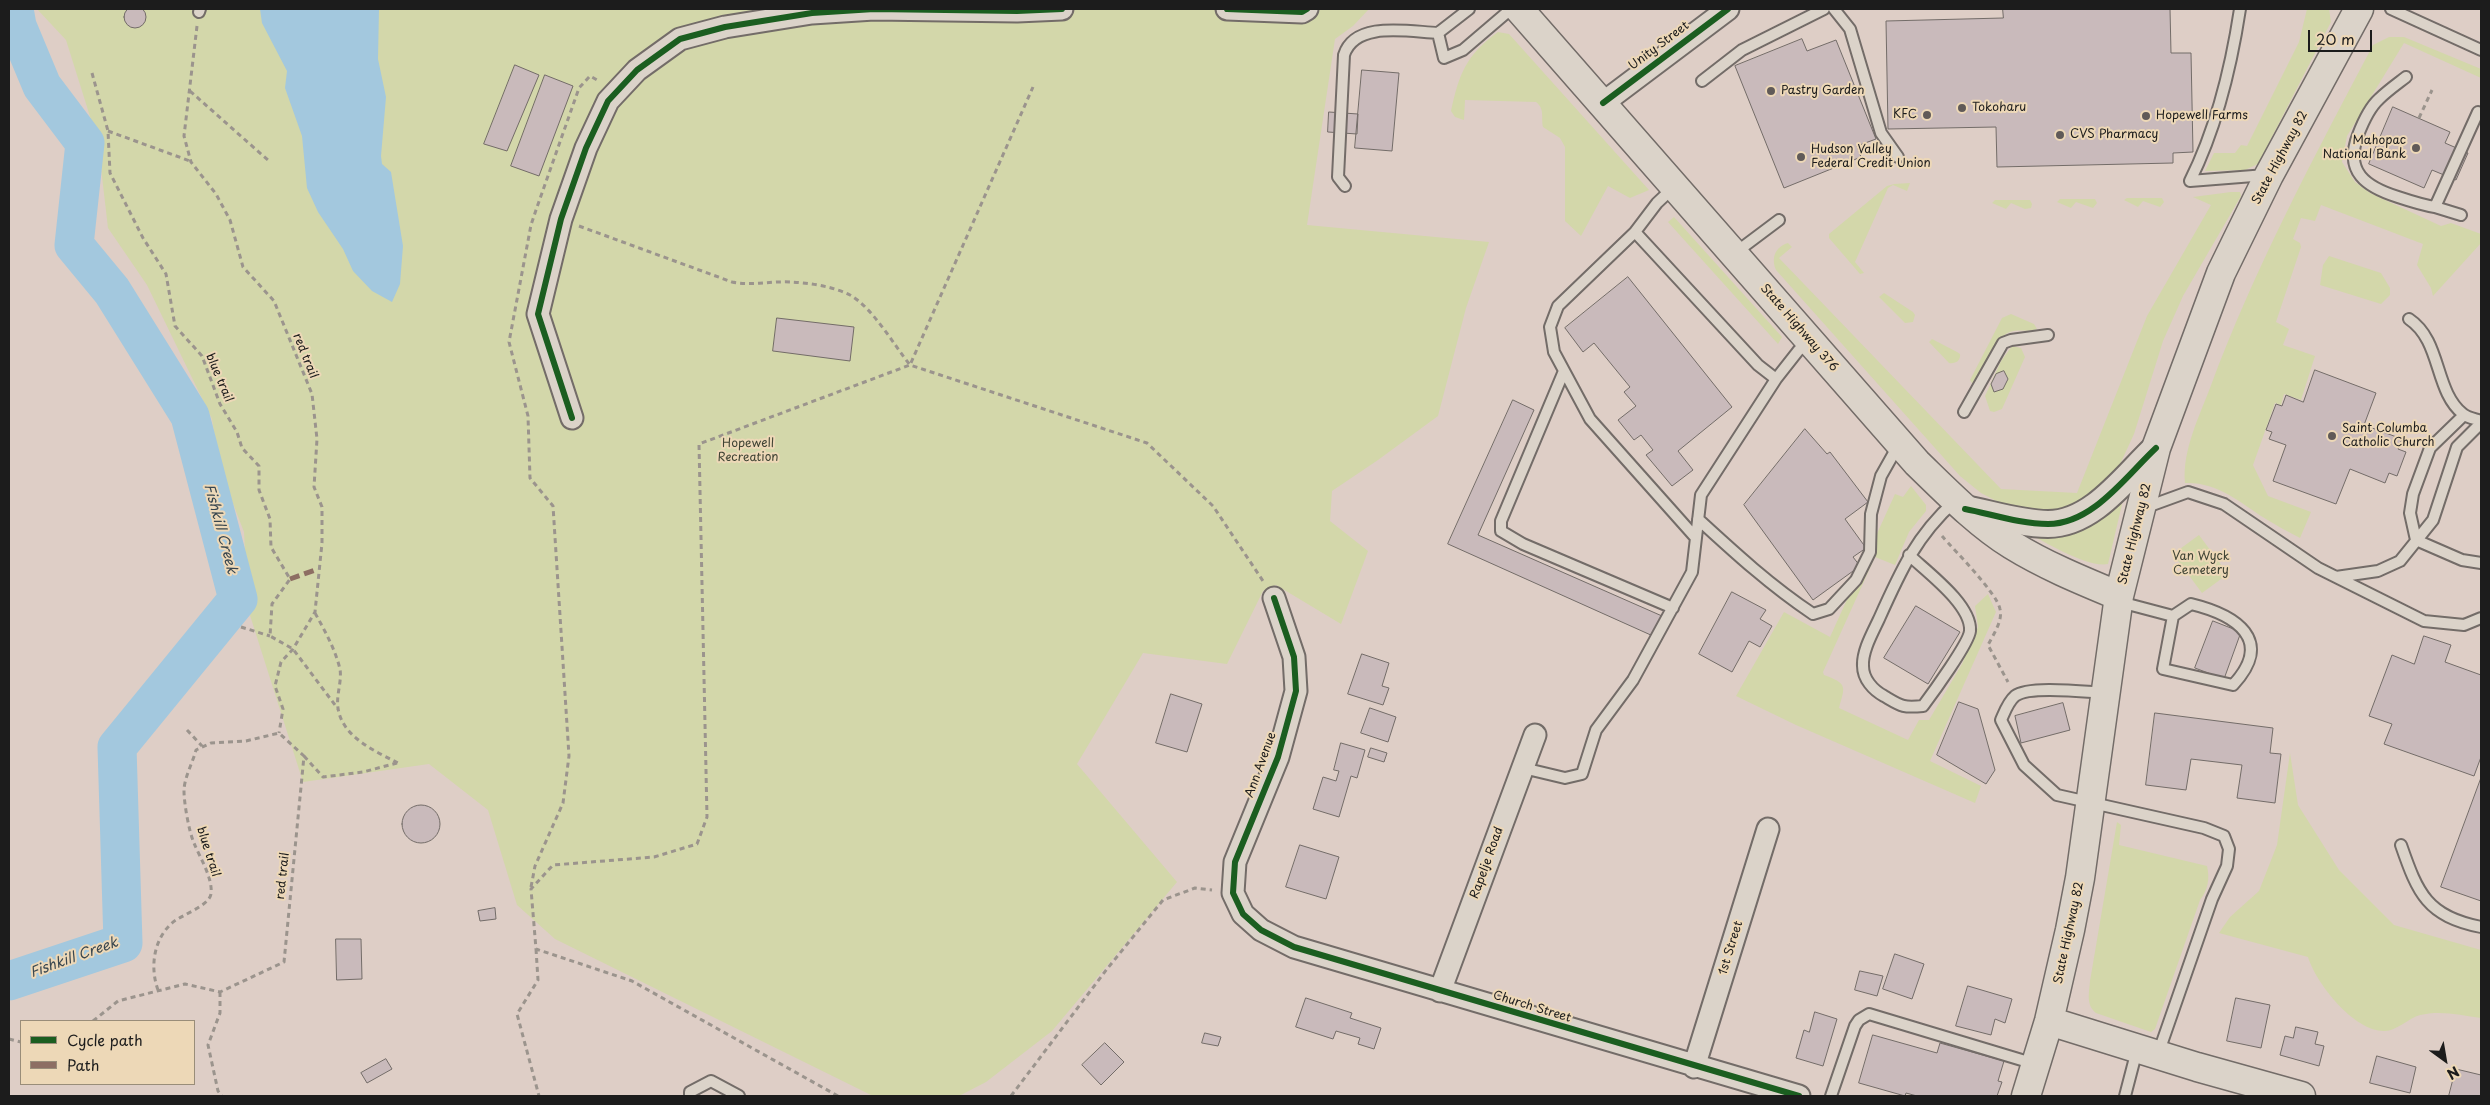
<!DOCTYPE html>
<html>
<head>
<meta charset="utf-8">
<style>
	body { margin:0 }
	#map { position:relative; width:2490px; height:1105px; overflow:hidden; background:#decec6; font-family:"Playpen Sans",sans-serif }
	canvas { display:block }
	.frame { position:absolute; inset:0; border:10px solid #1c1c1c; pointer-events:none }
	.legend { position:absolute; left:20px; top:1020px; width:175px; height:65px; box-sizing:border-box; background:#edd8b7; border:1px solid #998d79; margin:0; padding:6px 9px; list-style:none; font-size:15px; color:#1c1c1c }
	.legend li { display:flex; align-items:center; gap:10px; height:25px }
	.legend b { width:25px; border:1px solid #998d79 }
	.north { position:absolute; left:2420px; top:1035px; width:50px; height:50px; -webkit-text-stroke:4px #edd8b7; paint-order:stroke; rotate:148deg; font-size:14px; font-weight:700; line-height:20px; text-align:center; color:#1c1c1c }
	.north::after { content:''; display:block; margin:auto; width:18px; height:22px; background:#1c1c1c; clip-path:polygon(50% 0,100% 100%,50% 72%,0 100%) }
	.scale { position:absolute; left:2308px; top:30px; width:64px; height:22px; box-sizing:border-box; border:2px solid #1c1c1c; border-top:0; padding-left:6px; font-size:15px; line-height:18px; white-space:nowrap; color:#1c1c1c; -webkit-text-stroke:4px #edd8b7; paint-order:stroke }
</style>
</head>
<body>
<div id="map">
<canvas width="2490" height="1105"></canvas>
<div class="frame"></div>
<ul class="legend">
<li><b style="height:6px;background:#1b5e20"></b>Cycle path</li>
<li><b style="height:6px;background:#8d6e63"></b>Path</li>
</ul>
<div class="north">N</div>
<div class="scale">20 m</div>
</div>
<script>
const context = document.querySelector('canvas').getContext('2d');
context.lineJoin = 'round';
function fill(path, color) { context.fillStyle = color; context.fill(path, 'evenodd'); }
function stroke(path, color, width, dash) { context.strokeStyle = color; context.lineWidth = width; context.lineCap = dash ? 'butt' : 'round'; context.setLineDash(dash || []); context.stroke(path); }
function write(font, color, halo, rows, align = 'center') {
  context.font = font + ' "Playpen Sans",sans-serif'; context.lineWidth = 4; context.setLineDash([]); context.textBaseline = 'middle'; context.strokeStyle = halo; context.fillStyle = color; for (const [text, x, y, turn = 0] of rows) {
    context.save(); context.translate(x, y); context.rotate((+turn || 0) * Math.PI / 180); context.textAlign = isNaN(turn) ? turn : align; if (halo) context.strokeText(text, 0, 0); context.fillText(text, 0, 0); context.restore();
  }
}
fill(new Path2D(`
	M37 9H1369L1353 26 1335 39 1307 225 1489 242 1466 308 1438 416 1378 460 1332 491 1330 521 1368 551 1341 624 1276 585 1263 591 1227 664 1143 653 1077 764 1177 882 1052 1031 986 1082 959 1096H873L555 939 517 905 488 810 429 764 303 782 248 609 244 532 219 467 212 419 147 285 108 228 98 142 66 40Z
	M2307 9H2329L2331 22 2258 164 2245 170 2205 171 2214 153H2235L2241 145 2247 146 2299 42Z
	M1498 32 1509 34 1649 190 1630 198 1608 186 1581 236 1565 221V147L1560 138 1543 127C1541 117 1545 109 1536 102L1465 100 1464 120 1455 117 1451 111C1459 74 1466 55 1498 32Z
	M2389 37H2404L2481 69V78L2404 43 2347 136 2342 162 2355 182 2370 193 2441 226 2451 223 2481 234V243L2433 296 2431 288 2417 265 2423 244 2321 205 2315 221 2301 218 2293 239 2300 243 2301 247 2276 322 2289 329 2283 345 2315 356 2301 400 2284 394 2281 405 2275 403 2253 465 2268 496 2311 512 2300 538C2289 532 2277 526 2266 519 2239 502 2218 482 2185 483 2182 451 2199 417 2210 388 2254 269 2314 157 2373 45Z
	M1910 183 1907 191 1893 185 1888 188 1855 262 1864 273 1860 274 1829 238V234L1887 186 1894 184Z
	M2231 192H2240L2241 196 2183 296 2163 341 2134 434 2116 473 2100 492 2056 514 2006 506 1981 493 1960 476 1776 270C1771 258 1775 247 1788 243L1792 247 1779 258 2001 489 2077 493 2147 316 2211 205 2193 197Z
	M2127 198H2162L2164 202 2160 207 2143 201 2138 207 2124 200Z
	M2060 199H2095L2097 203 2093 208 2076 202 2071 208 2057 202Z
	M1995 200H2030L2032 204 2031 208 2025 209 2011 203 2006 209 1992 203Z
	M1674 217 1782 337 1778 344 1668 222Z
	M2329 256 2381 273 2390 288V295L2381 304 2320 285 2323 265Z
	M1884 293 1913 312 1915 315 1913 322 1905 323 1879 297Z
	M2011 314 2034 324 2037 329C2025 334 2014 325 2001 338L1979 382 1972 383 1970 380 2002 318Z
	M1932 339 1957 352 1960 354C1961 361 1955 364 1949 363L1929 342Z
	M2012 346 2021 348 2025 357 2002 409 1994 412 1990 411 1985 396 2001 361Z
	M1911 486 1926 505V511L1909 532 1895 565 1875 557 1823 672 1824 675C1848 684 1845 686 1839 708L1908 740 1919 720H1929L1962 664 1978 627 1975 606 1988 594 1996 612 1930 761 1981 786 1975 803 1796 725 1736 696 1784 612 1830 637 1895 494 1903 497Z
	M2123 500 2108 564C2087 568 2045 542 2026 532Z
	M2199 535 2228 574 2202 593 2173 554Z
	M2290 753 2298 805 2339 870 2394 925 2481 950V1018C2461 1015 2440 1010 2420 1015 2409 1018 2396 1031 2385 1031 2354 1032 2316 983 2308 957L2219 933 2230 917 2259 891 2277 845Z
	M2117 822 2121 825 2119 845 2207 866C2210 878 2208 890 2200 900L2155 1029 2151 1032 2096 1013C2086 1005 2089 994 2090 981Z`), '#d3d7aa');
fill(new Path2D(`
	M260 9H379L378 59 386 97 381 156 382 164 391 172 403 246 400 284 392 302 372 291 353 271 343 249 318 212 307 188 302 136 285 88 287 71 262 23Z`), '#a3c8de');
stroke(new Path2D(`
	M9 981 123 943 117 747 238 599 190 416 112 291 74 245 85 143 42 86 17 26 14 9`), '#a3c8de', 39);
const building = new Path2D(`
	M124 17a11 11 0 1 1 22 0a11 11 0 1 1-22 0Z
	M2003 9H2170L2171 53H2191L2193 152 2173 153V163L1997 167 1996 127 1888 129 1886 21 2003 18Z
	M1802 39 1807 51 1836 40 1876 139 1857 146 1861 157 1784 188 1735 66Z
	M515 65 539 75 507 151 484 144Z
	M1362 70 1399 73 1392 151 1355 148Z
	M545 75 573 86 539 176 511 166Z
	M2393 107 2450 132 2445 143 2468 153 2456 180 2432 170 2424 188 2369 164Z
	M1329 112 1358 114 1357 134 1328 132Z
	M1628 277 1732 407 1678 451 1693 470 1672 486 1646 455 1653 450 1641 435 1634 440 1618 420 1636 406 1624 392 1630 387 1594 343 1583 352 1565 328Z
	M777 318 854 327 850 361 773 351Z
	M2315 370 2376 393 2364 425 2402 439 2398 449 2406 452 2397 476 2389 473 2385 483 2350 469 2336 504 2273 481 2286 445 2269 439 2272 432 2266 430 2276 404 2282 406 2286 395 2303 402Z
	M2004 371 2008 379 2003 389 1994 392 1991 384 1996 374Z
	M1513 400 1534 410 1478 535 1662 616 1653 636 1448 544Z
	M1805 429 1827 454 1830 452 1868 502 1845 519 1866 548 1853 557 1860 566 1813 600 1744 505Z
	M1732 592 1766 610 1760 619 1772 626 1760 647 1749 641 1732 672 1699 654Z
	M1916 606 1960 632 1928 684 1884 658Z
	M2213 621 2241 632 2224 679 2195 668Z
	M2424 636 2451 645 2445 662 2481 675V757L2474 776 2384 744 2392 724 2369 716 2392 655 2414 664Z
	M1362 654 1389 663 1382 686 1389 688 1383 705 1348 694Z
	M1171 694 1202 704 1187 752 1156 743Z
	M1959 702 1978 709 1995 770 1986 784 1937 755Z
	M2063 703 2070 730 2021 743 2015 716Z
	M1370 708 1396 717 1388 742 1361 733Z
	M2155 713 2273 728 2270 753 2281 754 2275 803 2237 798 2242 765 2191 759 2186 790 2146 785Z
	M1341 743 1365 750 1357 778 1351 776 1339 817 1313 809 1323 777 1336 781 1339 771 1334 770Z
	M1371 748 1387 753 1384 762 1368 757Z
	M2481 778V901L2441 887Z
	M402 824a19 19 0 1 1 38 0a19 19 0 1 1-38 0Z
	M1300 845 1339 857 1326 899 1286 887Z
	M495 908 496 919 480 921 478 911Z
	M336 939H361L362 979 337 980Z
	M1895 954 1924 964 1912 999 1883 989Z
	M1860 971 1883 976 1877 996 1855 990Z
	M1968 986 2012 999 2005 1023 1995 1019 1991 1035 1956 1026Z
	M1306 998 1352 1013 1350 1018 1381 1028 1374 1049 1358 1044 1360 1038 1336 1031 1333 1039 1296 1027Z
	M2236 998 2270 1005 2261 1048 2227 1041Z
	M1815 1012 1837 1019 1823 1066 1796 1058 1804 1030 1809 1032Z
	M2296 1027 2318 1032 2315 1044 2324 1046 2319 1066 2280 1055 2285 1036 2293 1038Z
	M1205 1033 1221 1037 1218 1046 1202 1043Z
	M1873 1035 1937 1053 1940 1043 2004 1061 1998 1081 2002 1082 1997 1096H1917L1906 1093 1905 1096 1859 1083Z
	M1105 1043 1124 1062 1101 1085 1082 1065Z
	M2377 1056 2416 1067 2410 1093 2370 1083Z
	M386 1059 392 1069 367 1083 361 1073Z
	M2456 1069 2481 1075V1096H2449Z`);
fill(building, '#c9babb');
stroke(building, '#736c68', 1);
const service = new Path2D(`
	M1469 9 1438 33 1444 58 1463 50 1511 9
	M1834 9 1850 29 1881 133 1898 157
	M2391 9 2481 50
	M199 12 200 9
	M2406 77C2397 84 2387 91 2379 99 2369 108 2363 122 2358 135 2344 172 2366 187 2398 197 2410 201 2422 205 2435 207L2478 112
	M1702 81 1742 50 1824 9
	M2190 181C2217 127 2231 68 2240 9
	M2190 181 2266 175
	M1345 186 1338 177 1344 55C1355 20 1410 32 1438 33
	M2435 207 2461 215
	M1635 232 1558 306 1550 327 1554 352 1590 419 1696 538
	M1735 253 1779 220
	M2409 319C2442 341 2434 391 2463 414 2468 418 2476 419 2481 421
	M1564 371 1501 521V531L1523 544 1673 608
	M1776 379 1798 351 1809 340
	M1964 412 2003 343 2011 340 2048 335
	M2144 508 2188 492 2224 504 2318 568 2424 621 2464 625 2481 618
	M1698 519C1735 553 1771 586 1813 614L1829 609 1856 580 1870 552 1871 514 1881 476 1899 444
	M2416 540 2410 513 2413 494 2430 448 2464 415
	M2416 540 2462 560 2481 563
	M1909 555C1927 572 1972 605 1970 631 1969 643 1932 694 1923 706 1902 708 1901 706 1884 696 1873 690 1863 679 1863 666 1862 651 1873 632 1879 619 1900 572 1916 536 1955 501
	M2336 577 2378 571 2400 561 2433 520 2457 447 2481 423
	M2120 602 2173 616 2163 669 2233 685C2275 640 2236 615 2191 604L2173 616
	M2105 693C2086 692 2029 685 2015 696 2008 702 2005 711 2001 720L2024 765 2057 795 2204 828 2224 836 2229 849 2227 866 2212 899 2158 1054
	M1523 768 1565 778 1582 774 1596 730 1633 680 1692 572 1701 495 1776 379 1758 365 1635 232 1657 203 1674 187
	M2401 845C2418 894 2427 916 2481 927
	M690 1096V1092L711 1081 739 1096
	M1831 1096 1855 1026 1859 1020 1869 1014 2035 1064
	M2125 1096 2137 1050`);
const minor = new Path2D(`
	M1227 9 1302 12 1307 9
	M1603 103 1728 9
	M572 418 538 314 561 219 586 148 608 101 637 70 680 39 725 27 812 13 874 9 1017 11 1062 9
	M1274 598 1294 657 1296 691 1278 757 1235 862 1233 893 1243 914 1261 930 1294 947 1799 1096
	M1440 991 1535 735
	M1694 1067 1768 829`);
const tertiary = new Path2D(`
	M1965 509C1991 514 2021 524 2048 524 2093 524 2126 476 2156 448`);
const secondary = new Path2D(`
	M1519 9 1917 463C1947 492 1977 523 2012 545 2046 566 2083 581 2119 596
	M2049 1021 2197 1067 2301 1096
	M2026 1096 2049 1021 2070 930 2080 878 2119 596 2156 448 2221 273 2269 175 2359 9`);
stroke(service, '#736c68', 14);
stroke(minor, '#736c68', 25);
stroke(tertiary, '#736c68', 30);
stroke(secondary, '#736c68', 31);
stroke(new Path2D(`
	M197 26 184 136 191 162 216 194 230 220 243 267 274 301 312 394 317 439 314 487 322 507V543L315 612 293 649 281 662 275 686 283 709 279 733
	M92 73 108 131 110 173 143 238 166 274 175 326 202 356 220 404 237 432 242 448 259 466V490L270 519 271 547 290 579 272 604 270 636 293 649 338 709
	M190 91 269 161
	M2419 118 2432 90
	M108 131 190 161
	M579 226 732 282C752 286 770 281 790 282 809 283 832 286 850 295 872 307 894 345 910 365L1033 87
	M1942 536C1954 550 1997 593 2000 609 2003 621 1993 635 1988 645L2008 682
	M315 613C325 631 335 649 340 669 342 682 336 695 338 708 342 737 375 751 398 763
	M241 627 270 636
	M187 730 202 746
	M304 756 323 777 363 772 397 763
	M531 887 535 866 563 803 569 756 553 506 530 478 528 416 509 342 531 225 536 210 579 88 590 76 599 81
	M536 949 538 980 517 1014 539 1096
	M158 990C150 968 153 940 172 923 181 915 209 906 211 894 213 878 200 858 194 843 189 832 184 803 184 791 184 778 193 762 196 750L211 743 246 741 279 733
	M220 992V1013L208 1045 218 1091 222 1096
	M93 1021 118 1001 185 984 220 992 284 962 304 756 279 733
	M9 1039 21 1042
	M838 1096 632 981 536 949 531 889 553 865 654 857 697 844 707 817 699 444 910 365 1147 443 1213 506 1263 581
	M1011 1096 1107 969 1163 900 1195 888 1212 890`), '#9b948d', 3, [5, 4]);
stroke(service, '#dbd3c9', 10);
stroke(minor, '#dbd3c9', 21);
stroke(tertiary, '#dbd3c9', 26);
stroke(secondary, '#dbd3c9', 28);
stroke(new Path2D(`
	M290 579 318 569`), '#8d6e63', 5, [10, 5]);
stroke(new Path2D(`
	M1227 9 1302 12 1307 9
	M1603 103 1728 9
	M572 418 538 314 561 219 586 148 608 101 637 70 680 39 725 27 812 13 874 9 1017 11 1062 9
	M1965 509C1991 514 2021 524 2048 524 2093 524 2126 476 2156 448
	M1274 598 1294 657 1296 691 1278 757 1235 862 1233 893 1243 914 1261 930 1294 947 1799 1096`), '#1b5e20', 6);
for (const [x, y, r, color] of [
	[1771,91,5,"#605a58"],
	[1962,108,5,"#605a58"],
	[1927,115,5,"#605a58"],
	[2146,116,5,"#605a58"],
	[2060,135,5,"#605a58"],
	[2416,148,5,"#605a58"],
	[1801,157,5,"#605a58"],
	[2332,436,5,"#605a58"]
]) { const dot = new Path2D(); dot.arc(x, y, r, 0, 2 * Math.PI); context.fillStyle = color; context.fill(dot); stroke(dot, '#edd8b7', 2); }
write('12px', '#1c1c1c', '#edd8b7', [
	["Unity Street",1659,46,-37],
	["State Highway 82",2280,158,-62],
	["State Highway 376",1799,328,49],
	["red trail",305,356,68],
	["blue trail",219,378,67],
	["State Highway 82",2135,534,-76],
	["Ann Avenue",1261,765,-70],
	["blue trail",208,852,72],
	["Rapelje Road",1487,863,-70],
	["red trail",283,876,-84],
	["State Highway 82",2069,933,-78],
	["1st Street",1731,948,-73],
	["Church Street",1532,1007,17]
]);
write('12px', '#1c1c1c', '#edd8b7', [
	["Pastry Garden",1781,91],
	["Tokoharu",1972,108],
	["KFC",1917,115,"right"],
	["Hopewell Farms",2156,116],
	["CVS Pharmacy",2070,135],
	["Mahopac",2406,141,"right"],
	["National Bank",2406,155,"right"],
	["Hudson Valley",1811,150],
	["Federal Credit Union",1811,164],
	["Saint Columba",2342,429],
	["Catholic Church",2342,443]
], 'left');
write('12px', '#3f4334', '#edd8b7', [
	["Hopewell",748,444],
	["Recreation",748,458],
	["Van Wyck",2201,557],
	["Cemetery",2201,571]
]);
write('italic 14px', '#38464f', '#edd8b7', [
	["Fishkill Creek",220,529,75],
	["Fishkill Creek",74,958,-20]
]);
</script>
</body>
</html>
